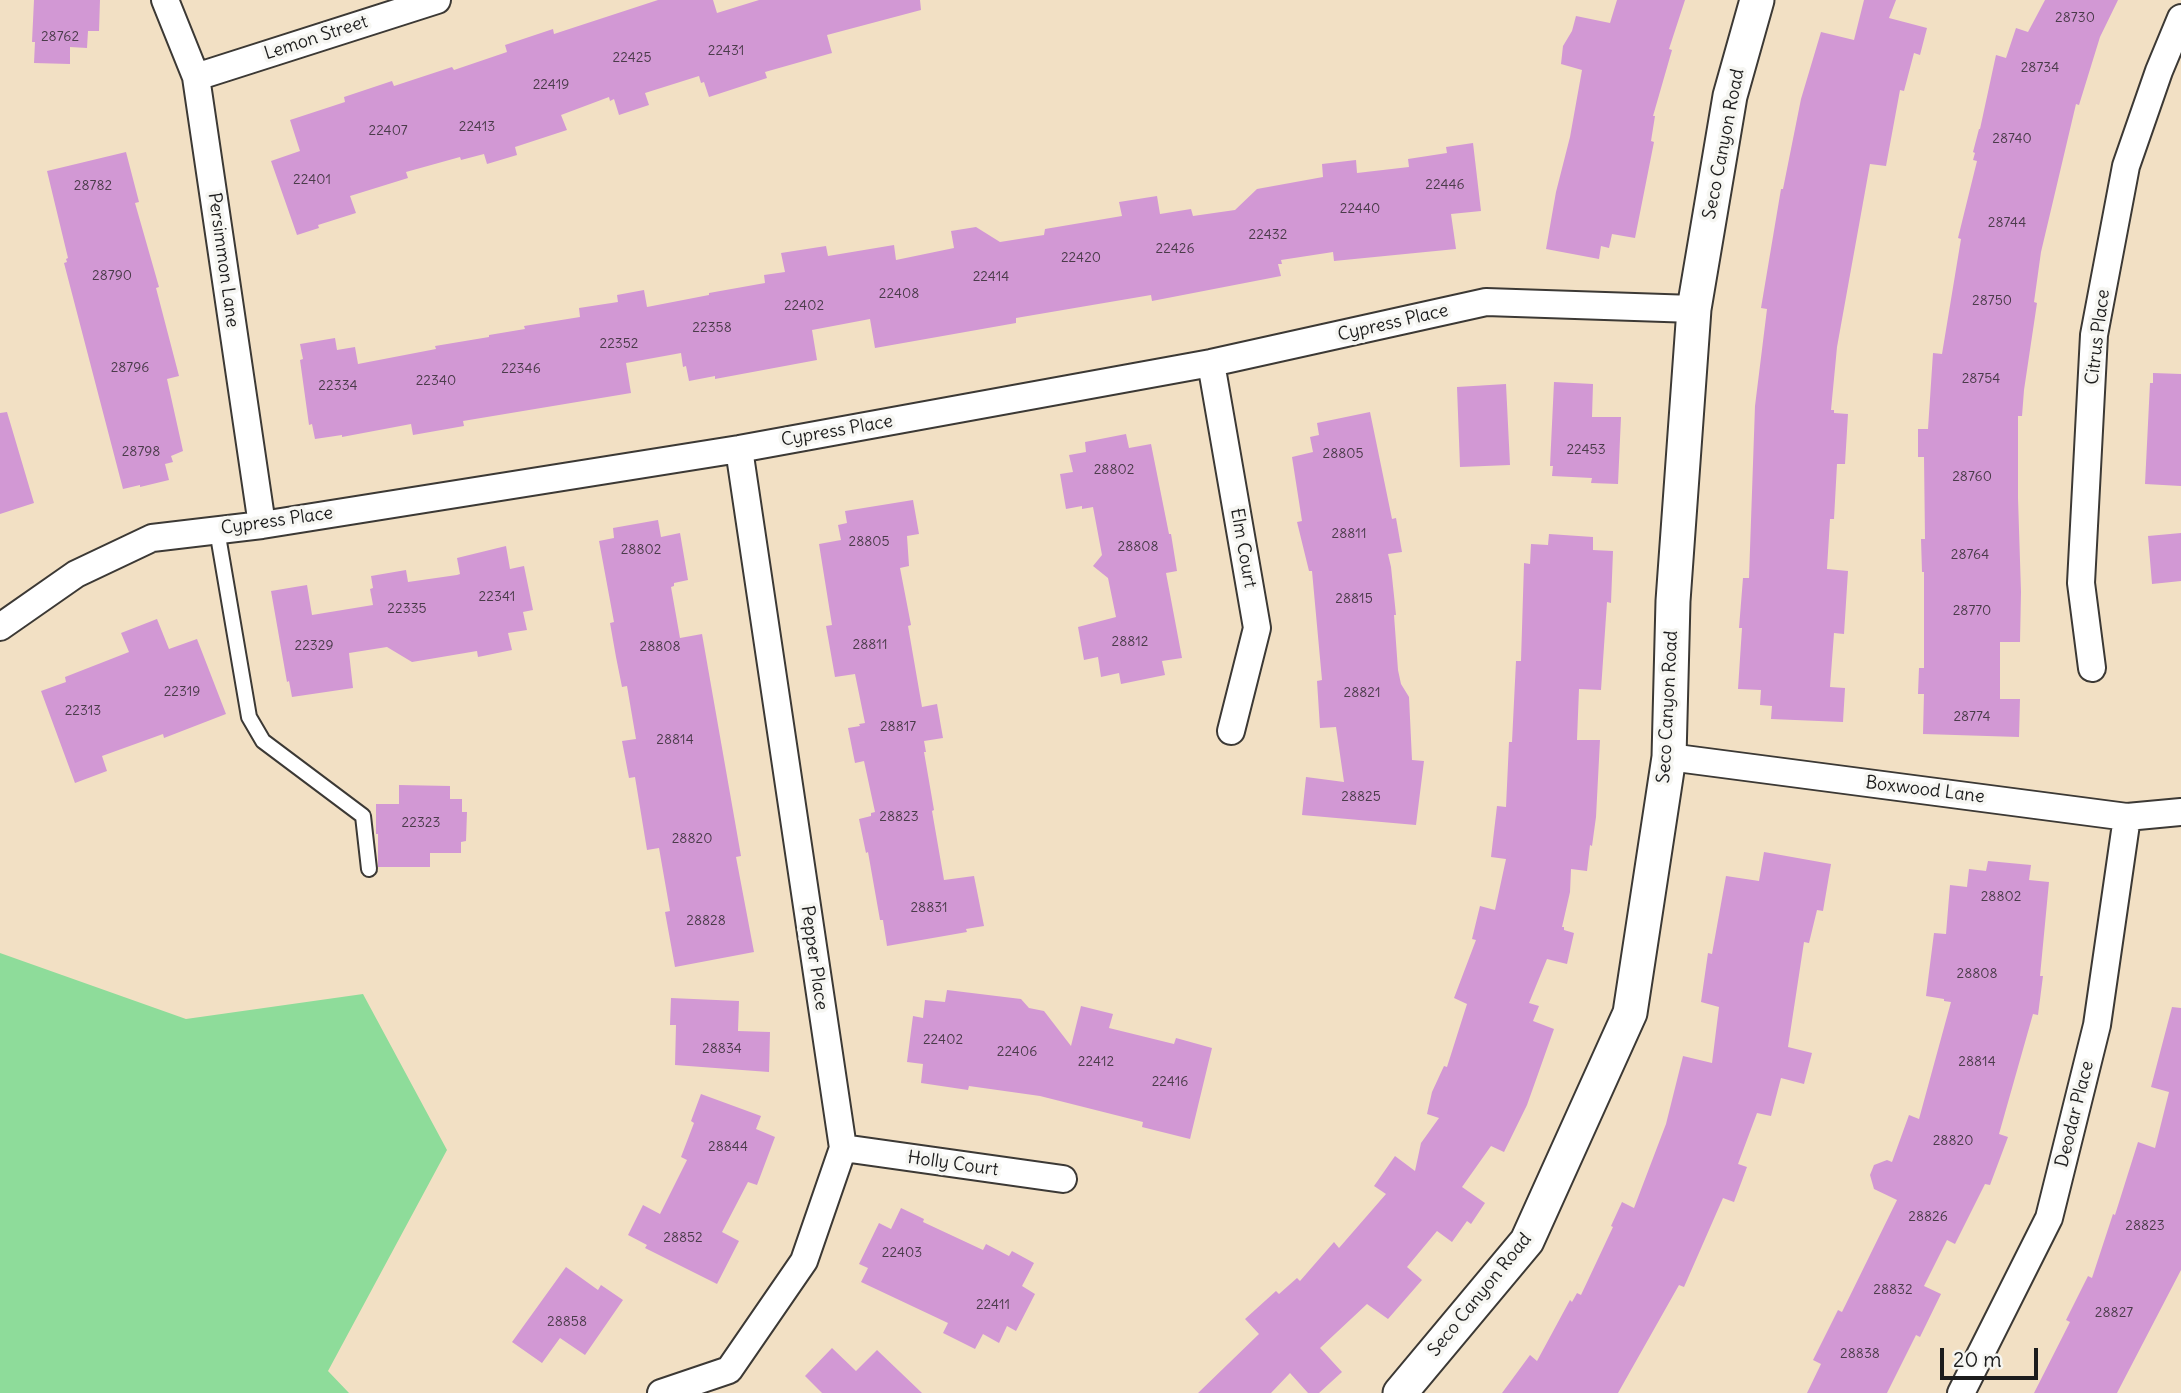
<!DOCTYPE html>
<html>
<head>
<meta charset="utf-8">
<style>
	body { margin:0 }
	#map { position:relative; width:2181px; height:1393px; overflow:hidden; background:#f2e0c4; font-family:Delius,sans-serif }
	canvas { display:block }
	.scale { position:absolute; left:1940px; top:1348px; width:98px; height:32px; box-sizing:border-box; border:4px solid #1c1c1c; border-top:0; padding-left:9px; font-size:21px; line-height:24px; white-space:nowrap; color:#1c1c1c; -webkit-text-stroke:5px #f6f6f2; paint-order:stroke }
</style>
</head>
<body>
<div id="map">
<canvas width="2181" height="1393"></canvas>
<div class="scale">20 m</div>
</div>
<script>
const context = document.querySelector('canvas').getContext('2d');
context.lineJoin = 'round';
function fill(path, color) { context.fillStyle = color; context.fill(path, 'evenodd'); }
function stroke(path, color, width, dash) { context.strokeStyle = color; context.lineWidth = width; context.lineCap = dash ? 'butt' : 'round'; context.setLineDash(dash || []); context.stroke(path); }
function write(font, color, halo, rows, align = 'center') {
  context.font = font + ' Delius,sans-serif'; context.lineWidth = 7; context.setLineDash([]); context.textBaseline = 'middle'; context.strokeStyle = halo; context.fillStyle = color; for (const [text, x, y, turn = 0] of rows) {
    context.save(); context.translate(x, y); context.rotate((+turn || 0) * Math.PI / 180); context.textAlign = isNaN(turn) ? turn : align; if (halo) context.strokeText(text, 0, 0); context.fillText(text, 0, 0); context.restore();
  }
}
fill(new Path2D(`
	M0 953 186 1019 363 994 447 1150 328 1371 349 1393H0Z`), '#8edc9a');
fill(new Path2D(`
	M34 0H100L99 31H88L87 48 70 47V64L34 63 35 42H32Z
	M658 0H713L717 13 759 0H920L921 10 827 35 832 53 765 72 767 78 709 97 704 82 701 83 699 76 645 93 649 105 619 115 614 99 610 101 609 97 561 115 567 130 515 147 517 155 487 164 484 154 461 160 460 157 406 172 408 178 350 196 356 213 318 225 319 228 297 235 271 161 300 151 290 120 345 102 344 97 392 81 394 86 452 67 454 70 507 52 505 45 553 29 554 34Z
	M1617 0H1685L1669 49 1672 50 1653 116H1655L1651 141 1654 142 1635 238 1612 234 1609 248 1601 246 1599 259 1546 249 1556 192 1570 137 1582 70 1561 64 1563 46 1572 31 1576 16 1610 23Z
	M1864 0H1896L1889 18 1927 28 1920 55 1914 53 1904 91 1900 90 1886 166 1870 164 1837 347 1831 410H1834V413L1848 414 1845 464H1837L1834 519H1830L1827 569 1848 571 1844 634 1834 633 1830 687 1845 688 1843 722 1771 719 1772 706 1760 705 1761 690 1738 689 1742 628H1739L1743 578H1749L1755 406 1767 309 1761 308 1781 189H1783L1801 99 1821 32 1854 40Z
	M2045 0H2118L2100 37 2079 105 2076 104 2041 252 2034 302 2037 303 2024 390 2022 416H2018V498L2021 592 2020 642H2000V699H2020L2019 737 1923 734 1924 694H1918L1919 668H1924V572H1922L1921 539H1925L1924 457H1918V429H1928L1933 353 1942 354 1961 239 1958 238 1977 161 1973 160 1975 153 1973 152 1979 129H1980L1996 55 2006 58 2016 28 2028 32Z
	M1473 143 1481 211 1451 214 1456 249 1334 261 1333 252 1281 260 1282 264H1278L1281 276 1152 301 1151 295 1016 318V323L875 348 870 319 812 330 817 360 715 379V376L689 381 686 366 683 367 681 353 626 363 631 393 463 421 464 426 413 435 411 424 342 437V435L315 439 312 424 309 425 300 360 303 359 300 344 335 338 337 350 355 347 358 364 436 349 435 346 489 337V335L525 329 524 326 580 317 579 308 618 302 617 295 644 290 647 307 709 295V293L765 283 764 275 785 272 781 253 826 246 828 256 894 245 896 260 954 248 951 231 976 227 1000 242 1044 235 1045 229 1122 216 1119 202 1157 196 1160 214 1191 209 1193 216 1235 210 1257 189 1323 177 1322 164 1356 160 1357 173 1409 167 1408 159 1447 153 1446 147Z
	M126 152 139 202 135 203 159 287 156 288 179 376 167 379 183 451 171 456 173 462 165 464 169 480 140 487V485L123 489 64 263 67 262 66 259 68 258 47 171Z
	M2153 373 2181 374V486L2145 484 2150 383H2153Z
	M1554 382 1593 384 1592 417H1621L1618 484 1591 483 1592 478 1552 476 1553 466H1550Z
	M1506 384 1510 465 1460 467 1457 387Z
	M7 412 34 503 0 514V413Z
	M1370 412 1392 519 1396 518 1402 552 1388 554 1391 567 1396 615H1394L1398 670 1401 684 1409 697 1412 760 1424 761 1416 825 1302 815 1306 777 1344 782 1336 727 1320 728 1317 681 1322 680 1312 571H1309L1297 522 1302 521 1292 457 1313 452 1310 437 1319 435 1317 423Z
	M1126 434 1129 448 1151 444 1169 534H1171L1177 571 1166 573 1182 658 1162 661 1165 675 1121 684 1119 673 1101 677 1098 657 1084 660 1078 627 1116 617 1108 578 1093 566 1102 555 1093 507 1082 509V506L1066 509 1060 474 1073 472 1069 455 1086 452 1085 442Z
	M913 500 919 534 907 536 909 566 900 568 911 625 908 626 922 707 937 704 943 738 924 741 926 752H924L934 810 932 811 944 880 974 876 984 926 966 929 967 932 887 946 883 920H880L868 852 866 853 859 819 871 816V813L875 812 864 761 855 763 848 728 860 726 859 724 865 723 855 674 835 677 826 626 832 625 819 544 841 540 838 525 847 523 845 511Z
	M658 520 661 537 680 533 688 580 674 583V586L671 587 680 638 702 634 741 856 736 857 754 952 675 967 665 912 670 911 659 848 647 850 635 777 629 778 622 741 636 739 627 686 622 687 616 657 610 623 614 622 599 541 614 538 613 528Z
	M2181 533V581L2152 584 2148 536Z
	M1549 534 1593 537V550L1613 551 1611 603 1607 602 1601 690 1579 689 1577 740H1600L1596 817 1592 846 1590 845 1587 871 1571 869 1570 892 1562 927H1564V930L1574 933 1567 964 1547 959 1529 1003 1539 1006 1533 1021 1554 1029 1527 1105 1504 1152 1491 1146 1462 1187 1485 1203 1471 1224 1467 1221 1452 1242 1437 1231 1407 1267 1422 1280 1388 1319 1367 1304 1320 1348 1342 1372 1319 1393H1308L1290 1373 1271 1393H1198L1259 1334 1245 1319 1276 1291 1279 1294 1297 1278 1300 1281 1334 1242 1339 1248 1386 1194 1374 1186 1395 1156 1415 1171 1421 1143 1439 1118 1427 1114 1432 1092 1444 1066 1447 1067 1467 1004 1454 998 1476 940 1472 939 1480 906 1495 910 1506 859 1491 857 1497 806 1506 807 1509 742H1512L1516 661H1521L1524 563 1530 564 1531 544 1548 545Z
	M506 546 510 569 524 566 533 610 523 612 527 630 508 633 512 650 478 657 477 651 412 662 387 647 349 653 353 688 292 697 289 681 287 682 271 591 307 585 312 615 373 605 370 589 373 588 371 576 406 570 408 582 457 575 460 574 457 558Z
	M157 619 169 649 197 639 226 714 164 738 163 734 102 756 107 771 75 783 41 691 66 682 65 677 129 652 121 633Z
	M399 785 450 786V799H462V812H467L466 841 461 842V853H430V867H378V834H376V804H399Z
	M1764 852 1831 864 1823 911 1817 910 1809 943 1804 942 1788 1047 1812 1053 1804 1084 1781 1078 1771 1116 1757 1113 1738 1164 1747 1167 1734 1202 1723 1198 1684 1287 1679 1285 1618 1393H1502L1530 1355 1537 1361 1570 1300 1572 1302 1577 1293 1581 1295 1613 1227 1611 1226 1622 1202 1634 1208 1666 1124 1683 1056 1712 1063 1719 1007 1701 1002 1708 953 1712 954 1726 876 1759 881Z
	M1988 861 2031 865 2029 880 2049 882 2040 976H2043L2038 1015 2033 1014 1999 1134 2008 1137 1990 1185 1985 1184 1955 1244 1947 1240 1924 1286 1941 1294 1920 1337 1916 1335 1887 1393H1807L1821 1364 1813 1360 1838 1310 1842 1312 1897 1200 1874 1189 1870 1175 1874 1165 1887 1160 1892 1162 1909 1115 1919 1119 1951 1002 1944 1001V999L1926 996 1934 933 1946 934 1950 885 1967 887 1969 869 1986 871Z
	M947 990 1021 999 1029 1008 1044 1011 1071 1046 1081 1006 1113 1014 1109 1028 1174 1044 1176 1038 1212 1048 1190 1139 1142 1127 1143 1122 1040 1096 969 1086 968 1090 921 1083 923 1064 907 1062 913 1016 923 1018 925 1000 945 1002Z
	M671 998 739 1001 738 1031 770 1032 769 1072 675 1065 676 1025H670Z
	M2172 1007 2181 1008V1270L2117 1393H2034L2070 1322 2066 1320 2088 1276 2092 1278 2113 1214 2115 1215 2138 1142 2155 1148 2169 1092 2151 1087Z
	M701 1094 761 1116 756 1129 775 1137 757 1185 748 1182 722 1232 739 1241 717 1284 645 1248 647 1245 628 1235 643 1205 660 1214 687 1160 681 1157 694 1123 691 1121Z
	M901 1208 924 1219 923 1222 983 1250 986 1244 1009 1256 1012 1251 1034 1263 1022 1286 1035 1294 1016 1331 1007 1326 999 1343 983 1334 975 1349 943 1333 948 1323 861 1282 868 1268 859 1264 879 1223 891 1229Z
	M566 1267 598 1290 601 1285 623 1300 585 1355 560 1338 542 1363 512 1342Z
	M832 1348 856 1371 877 1350 922 1393H822L805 1376Z`), '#d298d4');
const service = new Path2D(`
	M217 530 249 717 263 741 363 816 369 869`);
const minor = new Path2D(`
	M165 0 196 77 262 525
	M196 77 437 0
	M1211 363 1257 628 1231 731
	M0 627 76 574 152 538 262 525 739 449 1211 363 1486 302 1694 309
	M2092 668 2081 583 2094 335 2126 166 2159 71 2181 18
	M1669 757 2127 817 2181 812
	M843 1148 1063 1179
	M661 1393 729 1370 804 1261 843 1148 739 449
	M1961 1393 2049 1218 2097 1025 2127 817`);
const tertiary = new Path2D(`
	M1400 1393 1527 1241 1630 1013 1669 757 1673 601 1694 309 1730 96 1757 0`);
stroke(service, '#3c3935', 18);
stroke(minor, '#3c3935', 30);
stroke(tertiary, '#3c3935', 37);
stroke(service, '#fff', 14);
stroke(minor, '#fff', 26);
stroke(tertiary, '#fff', 33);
write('14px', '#4a3b4a', null, [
	["28730",2075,18],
	["28762",60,37],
	["22431",726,51],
	["22425",632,58],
	["28734",2040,68],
	["22419",551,85],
	["22413",477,127],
	["22407",388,131],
	["28740",2012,139],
	["22401",312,180],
	["22446",1445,185],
	["28782",93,186],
	["22440",1360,209],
	["28744",2007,223],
	["22432",1268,235],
	["22426",1175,249],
	["22420",1081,258],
	["28790",112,276],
	["22414",991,277],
	["22408",899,294],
	["28750",1992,301],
	["22402",804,306],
	["22358",712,328],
	["22352",619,344],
	["28796",130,368],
	["22346",521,369],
	["28754",1981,379],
	["22340",436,381],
	["22334",338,386],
	["22453",1586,450],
	["28798",141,452],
	["28805",1343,454],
	["28802",1114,470],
	["28760",1972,477],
	["28811",1349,534],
	["28805",869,542],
	["28808",1138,547],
	["28802",641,550],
	["28764",1970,555],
	["22341",497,597],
	["28815",1354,599],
	["22335",407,609],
	["28770",1972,611],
	["28812",1130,642],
	["28811",870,645],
	["22329",314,646],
	["28808",660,647],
	["22319",182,692],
	["28821",1362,693],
	["22313",83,711],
	["28774",1972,717],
	["28817",898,727],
	["28814",675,740],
	["28825",1361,797],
	["28823",899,817],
	["22323",421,823],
	["28820",692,839],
	["28802",2001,897],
	["28831",929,908],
	["28828",706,921],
	["28808",1977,974],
	["22402",943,1040],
	["28834",722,1049],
	["22406",1017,1052],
	["22412",1096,1062],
	["28814",1977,1062],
	["22416",1170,1082],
	["28820",1953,1141],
	["28844",728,1147],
	["28826",1928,1217],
	["28823",2145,1226],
	["28852",683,1238],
	["22403",902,1253],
	["28832",1893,1290],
	["22411",993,1305],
	["28827",2114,1313],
	["28858",567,1322],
	["28838",1860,1354]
]);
write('18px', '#1c1c1c', '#f6f6f2', [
	["Lemon Street",316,38,-18],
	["Seco Canyon Road",1724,144,-79],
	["Persimmon Lane",223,260,82],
	["Cypress Place",1393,323,-13],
	["Citrus Place",2098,337,-83],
	["Cypress Place",837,431,-10],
	["Cypress Place",277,521,-8],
	["Elm Court",1243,548,80],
	["Seco Canyon Road",1668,707,-87],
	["Boxwood Lane",1925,790,7],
	["Pepper Place",814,958,82],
	["Deodar Place",2075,1114,-76],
	["Holly Court",953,1164,8],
	["Seco Canyon Road",1480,1295,-51]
]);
</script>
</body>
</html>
